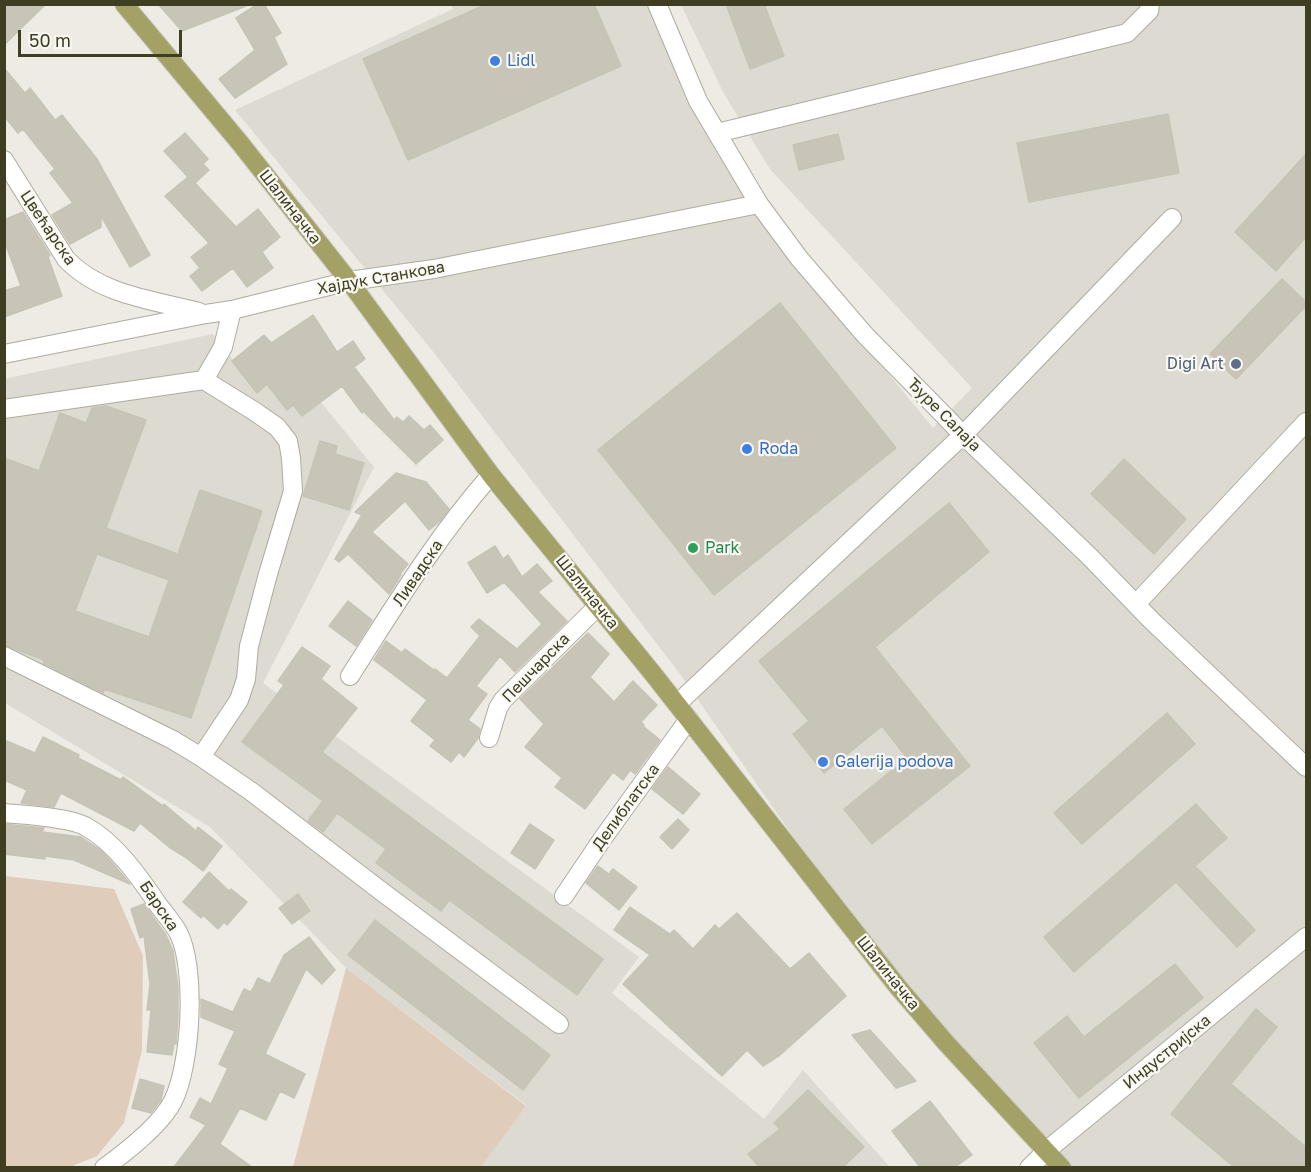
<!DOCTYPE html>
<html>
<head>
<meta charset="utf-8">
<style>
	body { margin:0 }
	#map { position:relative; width:1311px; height:1172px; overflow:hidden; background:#edebe3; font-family:"Golos Text",sans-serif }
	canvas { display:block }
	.frame { position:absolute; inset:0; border:6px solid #3f3d22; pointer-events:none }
	.scale { position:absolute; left:18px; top:30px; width:164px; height:27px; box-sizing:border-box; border:3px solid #3f3d22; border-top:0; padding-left:8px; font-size:18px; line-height:21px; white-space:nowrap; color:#3f3d22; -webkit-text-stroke:4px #f9f8f3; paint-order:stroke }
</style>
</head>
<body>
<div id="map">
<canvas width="1311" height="1172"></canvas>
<div class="frame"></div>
<div class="scale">50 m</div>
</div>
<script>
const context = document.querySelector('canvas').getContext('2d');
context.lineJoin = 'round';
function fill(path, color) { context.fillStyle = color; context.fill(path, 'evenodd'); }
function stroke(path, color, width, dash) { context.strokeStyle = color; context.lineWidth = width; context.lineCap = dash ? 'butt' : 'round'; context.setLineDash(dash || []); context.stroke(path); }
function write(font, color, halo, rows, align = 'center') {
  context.font = font + ' "Golos Text",sans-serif'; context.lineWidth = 4.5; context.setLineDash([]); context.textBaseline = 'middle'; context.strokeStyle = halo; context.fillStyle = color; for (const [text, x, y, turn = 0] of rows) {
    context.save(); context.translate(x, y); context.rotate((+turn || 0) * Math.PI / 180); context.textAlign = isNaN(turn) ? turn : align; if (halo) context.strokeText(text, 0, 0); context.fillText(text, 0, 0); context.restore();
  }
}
fill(new Path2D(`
	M451 5H649L684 94 785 248 933 428 972 388 770 169 723 92 681 5H1306V1167H1029L1046 1151 898 987 680 674 431 349 235 110 453 9Z
	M213 334 233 360 270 340 374 467 263 683 639 957 612 993 764 1119 803 1070 890 1167H481L526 1105 346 968 210 827 5 703 4 379Z`), '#dddad1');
fill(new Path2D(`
	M5 876 114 889 143 956 142 1050 124 1123 97 1156 70 1167H5Z
	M346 968 526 1106 481 1167H293Z`), '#dfccbb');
const building = new Path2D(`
	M4 4H46L4 45Z
	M158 4H246V6L182 31Z
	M258 4H264L281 33 274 37 287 64 235 98 219 79 255 50 236 18Z
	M487 4H594L621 66 408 160 363 59Z
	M726 4H764L784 56 750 69Z
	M4 68 25 93 30 88 55 120 62 115 97 159 150 255 130 267 101 216V227L70 244 52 215 73 203 50 173 55 169 23 129 18 133 4 116Z
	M1168 114 1179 173 1029 202 1017 143Z
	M185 133 208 159 203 164 209 170 195 183 236 227 258 209 280 237 262 252 273 268 247 287 233 268 202 291 190 276 200 268 191 257 209 243 165 196 188 177 164 151Z
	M838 134 844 159 799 170 793 145Z
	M1306 154V237L1276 271 1235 232Z
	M23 212 50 255 48 257 62 296 4 317V291L21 286 4 240V220Z
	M1282 279 1306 302V306L1236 379 1210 354Z
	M780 303 896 448 714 595 598 450Z
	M313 315 337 352 353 341 365 359 354 367 394 420 397 417 403 422 409 416 424 430 430 425 443 440 416 464 363 411 362 413 342 386 302 416 293 405 287 410 267 384 257 393 232 361 264 335 271 343Z
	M106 406 146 420 106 528 178 554 200 490 262 511 191 718 104 689 103 693 43 663 44 660 4 645V458L39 471 60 413 86 423 92 408ZM97 554 169 580 149 637 75 611Z
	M320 441 337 446 335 454 364 463 349 510 303 496Z
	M1124 459 1186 519 1154 554 1091 494Z
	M396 473 426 482 449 509 440 521 429 530 405 501 372 532 408 564 400 574 401 575 389 594 348 554 339 562 335 559 362 515 355 512Z
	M949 503 989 552 875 647 970 766 872 844 844 809 907 758 882 726 824 773 793 734 809 721 759 661Z
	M495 546 503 559 508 555 522 577 537 564 552 581 538 592 567 621 515 672 500 656 476 686 487 694 468 720 480 729 478 738 464 757 459 752 451 762 430 746 435 740 411 721 427 700 374 660 386 641 402 653 405 649 434 670 435 669 447 678 480 636 471 627 479 619 517 649 542 624 504 582 487 593 468 563Z
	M348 601 372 620 356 646 329 626Z
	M588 633 609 654 590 677 614 702 633 681 657 705 641 722 644 725 643 726 660 740 635 774 630 770 623 780 613 772 585 809 555 787 562 778 525 747 544 724 520 699Z
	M302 647 330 666 321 679 357 708 322 752 603 959 577 995 449 900 441 911 376 863 386 849 337 813 323 832 308 821 323 801 242 742 284 685 278 681Z
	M1167 713 1195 744 1082 844 1054 813Z
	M43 737 79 755 78 758 121 780 123 777 163 806 164 804 196 831 198 827 222 846 203 871 185 857 169 847 140 823 134 831 61 793 54 807 21 803 27 790 4 780V740L35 753Z
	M668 767 700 794 683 814 652 789Z
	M1196 804 1227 838 1195 866 1255 930 1237 947 1176 882 1074 972 1044 937Z
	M678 819 689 830 672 849 660 837Z
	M4 824 44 828 42 832 81 837 100 850 109 859 130 884 74 860 45 856V859L4 854Z
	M530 824 554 840 535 869 511 853Z
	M598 866 609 874 613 869 637 887 619 910 586 883Z
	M209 872 229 891 231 889 247 902 227 925 224 922 218 929 203 915 201 918 183 902Z
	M298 894 310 911 292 924 279 908Z
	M144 904 166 935 173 951 178 987V1016L176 1044 174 1043 172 1055 147 1052 151 1010H147L150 984 144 936 140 938 131 909Z
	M630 907 670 934 674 930 693 949 715 925 719 929 737 913 790 969 809 953 846 996 780 1055 763 1066 747 1050 722 1076 623 984 650 955 614 930Z
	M375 920 550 1055 523 1090 348 955Z
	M309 937 335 970 322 984 306 969 265 1054 305 1074 294 1098 280 1091 266 1120 240 1108 220 1144 252 1167H174L206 1125 190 1117 200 1098 211 1104 228 1068 219 1064 235 1031 201 1017V999L233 1012 244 989 251 992 258 978 270 984 284 955Z
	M1175 964 1203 998 1079 1098 1034 1043 1067 1016 1084 1037Z
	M1256 1009 1277 1027 1231 1084 1306 1147V1167H1234L1171 1114Z
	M870 1030 916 1081 896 1088 852 1035Z
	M140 1079 164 1086 161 1100 151 1113 132 1108Z
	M808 1090 864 1147 843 1167H759L748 1154 780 1129 774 1123Z
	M930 1101 972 1155 955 1167H920L892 1131Z`);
fill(building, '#c8c4b8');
stroke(building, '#c7c3b5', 1.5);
const minor = new Path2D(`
	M657 4 698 101 759 204 799 258 865 335 932 403 963 435 1090 557 1151 620 1306 767
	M717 133 1127 33 1149 11 1150 4
	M4 160 66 259C100 295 153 300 199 312
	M232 310 223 347 204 380 254 411 277 427 288 441 291 458 293 491 268 574 249 646 246 679 239 700 201 757 252 792 381 891 559 1024
	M4 354 206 314 232 310 349 281 434 269 759 204
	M4 409 204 380
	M1136 604 1306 422
	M4 656 173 740 201 757
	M350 676C394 607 437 536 491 475
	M677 704 963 435 1172 218
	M489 738 498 708 503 700 598 606
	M4 813C25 815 67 817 85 826 116 843 140 878 159 906 165 914 173 923 178 932 197 968 191 1065 173 1101 161 1125 126 1152 104 1168
	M564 896 603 838 689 719
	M1029 1168 1046 1151 1306 937`);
const major = new Path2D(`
	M124 4 240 143 349 281 491 475 654 675 898 987 947 1044 1062 1168`);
stroke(minor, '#aeac9e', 20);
stroke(major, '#c9c9c1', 20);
stroke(minor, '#fff', 18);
stroke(major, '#a3a166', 18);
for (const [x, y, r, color] of [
	[495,61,6,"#3f7fe0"],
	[1236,364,6,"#5c6f8a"],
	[747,449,6,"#3f7fe0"],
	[693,548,6,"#2e9e5b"],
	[823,762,6,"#3f7fe0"]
]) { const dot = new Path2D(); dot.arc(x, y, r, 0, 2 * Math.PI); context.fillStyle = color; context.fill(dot); stroke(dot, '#f9f8f3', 2); }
write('16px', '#366cbe', '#f9f8f3', [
	["Lidl",507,61],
	["Roda",759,449],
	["Galerija podova",835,762]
], 'left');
write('16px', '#3f3d22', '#f9f8f3', [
	["Шалиначка",290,207,52],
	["Цвећарска",48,228,56],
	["Хајдук Станкова",381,278,-10],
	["Ђуре Салаја",944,415,45],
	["Ливадска",418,573,-56],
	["Шалиначка",587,592,51],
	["Пешчарска",536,668,-46],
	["Делиблатска",626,807,-54],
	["Барска",159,906,56],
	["Шалиначка",888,973,51],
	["Индустријска",1167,1052,-39]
]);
write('16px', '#4e5e75', '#f9f8f3', [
	["Digi Art",1224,364]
], 'right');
write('16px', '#27864d', '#f9f8f3', [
	["Park",705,548]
], 'left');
</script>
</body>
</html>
